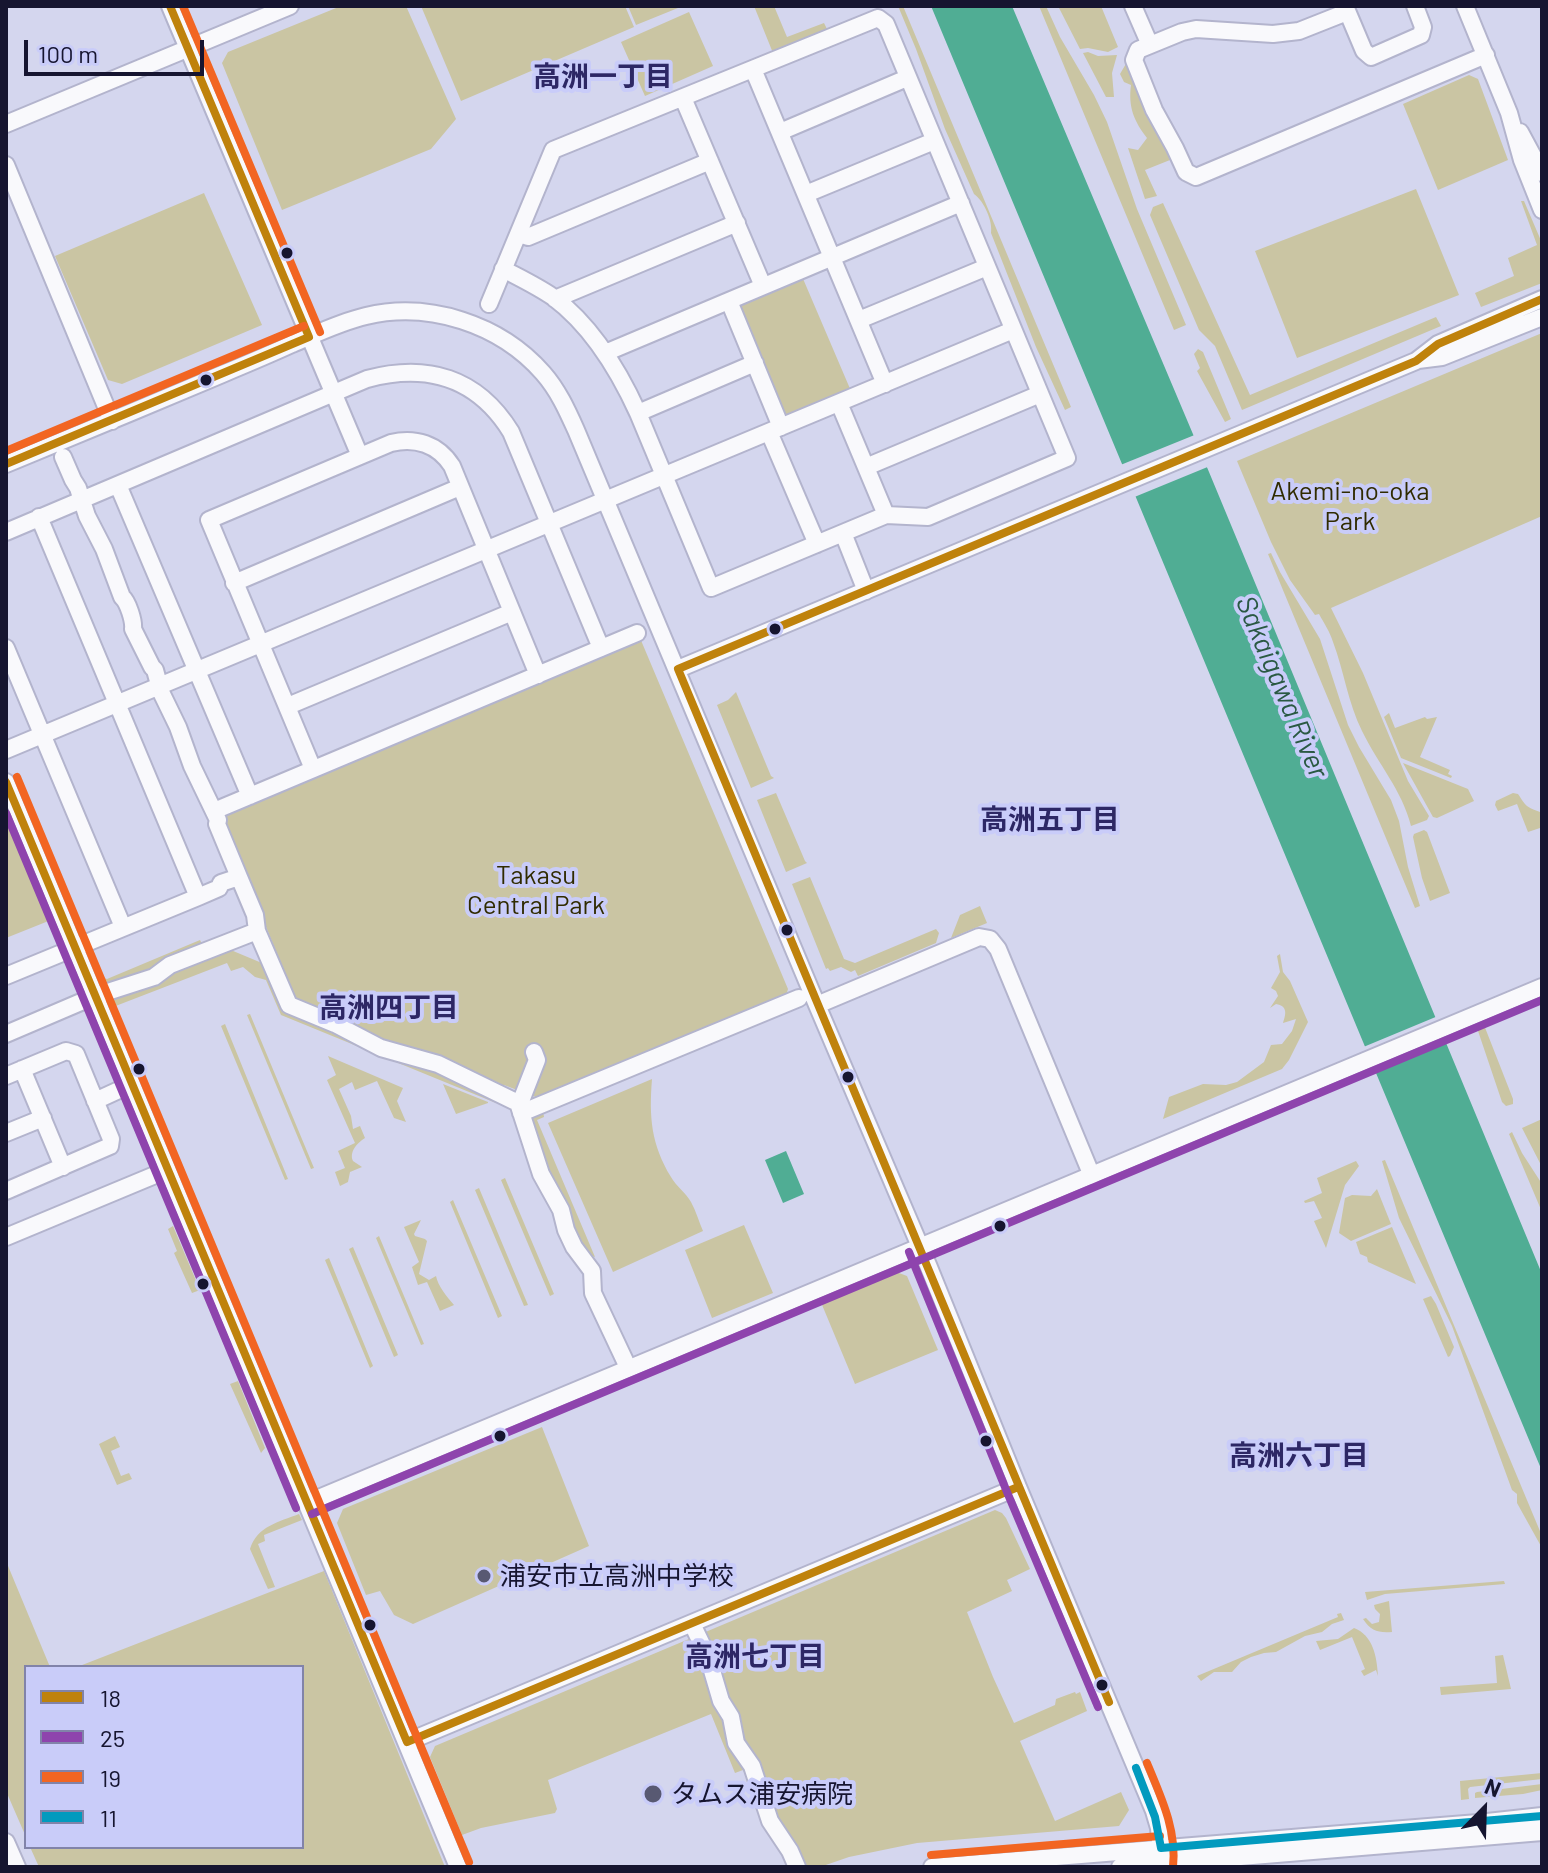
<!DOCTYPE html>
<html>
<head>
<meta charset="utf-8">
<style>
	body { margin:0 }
	#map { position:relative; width:1548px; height:1873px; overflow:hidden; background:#d4d6ee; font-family:Barlow,sans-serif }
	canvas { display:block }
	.frame { position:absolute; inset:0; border:8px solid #161530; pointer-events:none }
	.legend { position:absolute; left:24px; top:1665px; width:280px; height:184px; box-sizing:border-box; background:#c9ccf9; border:2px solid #8183a9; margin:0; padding:10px 14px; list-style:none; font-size:24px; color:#161530 }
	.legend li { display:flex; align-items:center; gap:16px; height:40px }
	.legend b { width:40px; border:2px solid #8183a9 }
	.north { position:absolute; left:1444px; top:1769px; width:80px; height:80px; -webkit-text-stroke:6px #c9ccf9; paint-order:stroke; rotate:23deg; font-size:22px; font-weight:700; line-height:32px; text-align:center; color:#161530 }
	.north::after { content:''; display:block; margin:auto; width:28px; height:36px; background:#161530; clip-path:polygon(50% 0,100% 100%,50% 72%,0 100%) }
	.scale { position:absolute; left:24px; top:40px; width:180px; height:36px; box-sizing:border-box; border:4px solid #161530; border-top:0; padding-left:10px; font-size:24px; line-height:28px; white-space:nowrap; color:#161530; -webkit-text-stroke:6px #c9ccf9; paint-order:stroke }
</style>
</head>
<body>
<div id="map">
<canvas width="1548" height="1873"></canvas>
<div class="frame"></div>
<ul class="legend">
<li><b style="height:10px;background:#bf820c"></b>18</li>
<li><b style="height:10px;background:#8e44ad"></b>25</li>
<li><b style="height:10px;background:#f26522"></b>19</li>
<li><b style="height:10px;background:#029abe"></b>11</li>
</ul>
<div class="north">N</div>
<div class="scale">100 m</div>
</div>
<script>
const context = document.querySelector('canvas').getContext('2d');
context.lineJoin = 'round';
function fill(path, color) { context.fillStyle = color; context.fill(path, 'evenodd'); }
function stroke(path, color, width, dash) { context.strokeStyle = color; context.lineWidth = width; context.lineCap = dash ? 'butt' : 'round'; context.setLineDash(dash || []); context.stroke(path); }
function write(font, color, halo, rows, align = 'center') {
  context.font = font + ' Barlow,"Noto Sans JP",sans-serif'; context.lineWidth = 8; context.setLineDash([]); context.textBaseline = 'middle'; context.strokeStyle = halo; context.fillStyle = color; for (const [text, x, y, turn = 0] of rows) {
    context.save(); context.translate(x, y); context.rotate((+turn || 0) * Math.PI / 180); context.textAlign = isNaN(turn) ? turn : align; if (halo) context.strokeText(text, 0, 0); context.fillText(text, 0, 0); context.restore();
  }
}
fill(new Path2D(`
	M341 6H406L456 119 431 149 282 210 222 63 228 52Z
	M421 6H625L634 27 461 101Z
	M628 6H677L678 8 636 25Z
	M754 6H774L787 37 824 23 828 31 773 53Z
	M898 6H903L1071 407 1065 410 1036 347 991 233C993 221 984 201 974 194L945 129 916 49Z
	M1039 6H1046L1060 37 1094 95 1107 122 1137 209 1186 325 1174 330Z
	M1058 6H1101L1118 47 1108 52 1088 48 1080 49Z
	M689 12 713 66 645 96 621 42Z
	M1088 52 1098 56 1117 55 1112 73 1114 97H1106L1083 53Z
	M1127 62 1175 158 1145 170 1157 196 1145 199 1128 148 1138 150 1147 138C1134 121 1128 107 1131 85L1124 82 1120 74Z
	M1469 75 1478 79 1508 160 1438 190 1403 104Z
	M1416 189 1459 295 1297 358 1255 251Z
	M204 193 262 325 122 384 108 380 55 256Z
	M1521 201H1524L1542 243V283L1481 307 1475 293 1514 276 1508 258 1537 245Z
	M1163 203 1250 395 1436 317 1441 326 1242 410 1215 346 1199 330 1150 215 1153 207Z
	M801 274 851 391 789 416 783 415 737 304Z
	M1542 333V516L1331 608 1363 673 1408 781 1429 816 1427 820 1411 826C1402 790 1378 764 1362 731 1348 703 1344 671 1333 642 1330 632 1324 623 1319 614L1315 615 1290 580 1271 542 1237 461Z
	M1198 349 1203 352 1231 419 1225 422 1197 371 1200 368 1194 354Z
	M1271 553 1280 572 1320 639 1348 725 1359 747 1391 800 1399 821 1408 867 1420 906 1415 908 1268 554Z
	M640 638 788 989 785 999 541 1099 504 1085 502 1090 390 1047 297 1002 222 820 225 811Z
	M736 692 771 776 774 778 751 788 717 705 728 700Z
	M1389 713 1395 728 1425 717 1427 719 1437 717 1420 757 1450 770 1448 774 1452 776 1451 778 1401 758 1384 717Z
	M1403 763 1468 789 1474 801 1437 818 1433 817Z
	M776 793 805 861 807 863 786 872 757 800Z
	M1513 793 1518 794C1526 806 1526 807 1540 812L1542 817V831L1540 828 1528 832 1517 804 1498 811 1495 805 1496 801Z
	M9 819 51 920 6 938V820Z
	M1424 830 1427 832 1450 893 1430 901 1422 878 1413 837 1414 834Z
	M810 877 844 959 855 963 936 929 939 933 936 943 858 976 855 970 851 972 841 967 830 971 828 968 826 969 792 884Z
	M980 906 987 923 951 938 960 915Z
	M200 940 204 948 152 971 105 987 102 985 98 976 107 979Z
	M226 948 269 966 287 1007 412 1059 498 1098 496 1103 281 1015 266 980 255 977 243 967 231 971 227 963 113 1007 110 1002V998Z
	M1280 954 1283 972 1290 981 1308 1022 1289 1060 1282 1069 1163 1119 1169 1097 1203 1084 1226 1085 1237 1082 1264 1062 1271 1045 1282 1044 1292 1031 1296 1019 1283 1023C1286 1014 1288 1006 1276 1004L1270 1008 1278 996 1276 991 1271 988 1280 972 1277 956Z
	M250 1014 314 1168 311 1169 247 1015Z
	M225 1024 288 1179 285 1180 221 1026Z
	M1484 1025 1513 1099V1104L1506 1106 1502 1102 1477 1028Z
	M328 1056 403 1088 397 1101 406 1122 394 1118 377 1081 355 1090 352 1082 339 1089 351 1116 353 1129 360 1126 365 1138C357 1143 349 1152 353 1161L362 1167 350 1172 348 1182 340 1186 335 1172 345 1168 338 1151 355 1143 327 1080 336 1075Z
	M652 1079C649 1117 651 1144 671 1177 676 1186 686 1193 691 1202 696 1211 699 1222 703 1231L613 1272 548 1123Z
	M443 1084 488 1102V1103L456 1114Z
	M543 1111 544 1117 537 1120 595 1257 589 1255 580 1248 547 1177 529 1117Z
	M1542 1119V1167L1522 1128Z
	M1512 1132 1522 1153 1542 1184V1212L1509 1134Z
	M1385 1160 1542 1536V1548L1517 1503V1494L1512 1490 1452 1326 1399 1218 1382 1161Z
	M1356 1161 1359 1166 1345 1185 1326 1248 1314 1221 1322 1218 1314 1201 1305 1203 1304 1201 1322 1193 1317 1178Z
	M505 1178 554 1294 550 1296 501 1180Z
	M479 1188 528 1305 524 1306 475 1190Z
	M1377 1189 1391 1224 1351 1241 1339 1233 1345 1198 1352 1195 1371 1196Z
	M453 1200 502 1316 498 1318 450 1202Z
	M421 1220 414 1234 415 1236 425 1239 427 1241 419 1274 429 1280 436 1276C438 1286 447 1297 454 1305L440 1311 427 1282 418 1285 412 1267 419 1262 404 1227Z
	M744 1225 773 1293 712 1318 685 1250Z
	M173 1226 200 1290 192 1293 174 1253 177 1251 168 1229Z
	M1392 1227 1416 1284 1368 1262 1367 1257 1360 1254 1356 1242Z
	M379 1236 424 1344 421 1345 376 1238Z
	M353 1247 398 1355 394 1357 349 1249Z
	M329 1258 373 1366 370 1368 325 1260Z
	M891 1270 907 1276 938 1350 855 1384 820 1300Z
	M1431 1296 1436 1304 1454 1347 1450 1356 1448 1357 1423 1299Z
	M238 1381 265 1448 261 1453 230 1384Z
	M542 1427 589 1546 413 1624 394 1615 380 1591 366 1595 337 1523 343 1509Z
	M115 1436 120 1447 111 1451 121 1476 129 1473 132 1479 117 1485 99 1444Z
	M995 1510 1002 1513 1006 1518 1030 1569 1007 1580 1012 1591 967 1612 993 1677 1014 1723 1055 1705 1056 1699 1075 1692 1076 1694 1080 1692 1087 1711 1020 1741 1055 1821 1121 1792 1129 1810 1119 1826 917 1843 849 1857 820 1867H800L765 1822 743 1770 735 1773 711 1714 548 1780 557 1809 555 1813 481 1828 462 1835 430 1757 435 1746Z
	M299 1514 302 1520 264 1535 265 1541 258 1544 275 1587 268 1589 250 1549C257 1526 279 1522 299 1514Z
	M6 1561 50 1667H26V1837L6 1791Z
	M324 1571 445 1867H39L30 1847H302V1667H77Z
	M1504 1581 1505 1584 1385 1594 1367 1600 1365 1592Z
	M1389 1601 1392 1632C1378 1633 1371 1631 1363 1619L1366 1618 1372 1624 1379 1622 1380 1614 1375 1609 1374 1605Z
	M1341 1613 1344 1620 1332 1624 1322 1632 1305 1636 1276 1652 1264 1653 1251 1657 1241 1662 1232 1672H1214L1201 1681 1197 1676 1338 1617 1337 1614Z
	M1354 1628C1373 1635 1377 1657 1378 1676L1376 1670 1364 1676 1361 1671 1365 1669 1352 1637 1320 1650 1316 1641 1338 1639Z
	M1503 1655 1511 1689 1441 1695 1440 1687 1497 1683 1495 1656Z
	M1542 1773V1779L1470 1787 1468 1789 1469 1799 1461 1800 1460 1781Z
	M1542 1784V1790L1523 1794 1475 1798V1793L1477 1792Z`), '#cac5a3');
fill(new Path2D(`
	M931 6H1012L1209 472 1542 1274V1471Z
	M786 1151 804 1194 783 1203 765 1160Z`), '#50ad94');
fill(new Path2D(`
	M1197 434 1210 466 1132 498 1118 466Z
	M1438 1016 1448 1041 1371 1073 1361 1048Z`), '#d4d6ee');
const minor = new Path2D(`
	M170 6 360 456
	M1133 6 1150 45
	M1345 6 1364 51 1371 57 1421 35 1423 27 1415 6
	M1465 6 1509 113 1522 160 1542 210
	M1347 12 1299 31 1273 34 1196 29 1182 32 1138 50 1134 60 1154 110 1175 148 1186 172 1196 177 1486 55
	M753 69 885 384
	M683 98 763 286
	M6 124 290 6
	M780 132 907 78
	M1520 132 1542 173
	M6 165 112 421
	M806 194 934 141
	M519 234 528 237 710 161
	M503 269C520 278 537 286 553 297 592 326 618 369 638 413L711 588 886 515 928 517 1067 458 886 24 878 18
	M555 299 737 223
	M729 301 781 427
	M489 304 553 150 878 18
	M859 320 987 267
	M605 353 961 203
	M1418 360 1442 357 1542 317
	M839 403 886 515
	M638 413 755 363
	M769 432 817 544
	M6 464C77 435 149 405 220 375 244 365 268 355 292 344 316 334 340 322 366 316 429 301 500 324 543 373 558 390 567 410 576 430L817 1005 928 1265 1018 1487 1154 1811 1159 1828 1162 1863
	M866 467 1040 394
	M118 485 250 796
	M39 517 198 897
	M6 532 367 379C427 363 477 377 511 432L601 648
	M843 533 866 591
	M234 583 460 487
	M6 648 123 927
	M678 669 1416 361 1438 344 1542 299
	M288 706 512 612
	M6 750 1013 330
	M313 769 209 520 391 443C415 437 438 444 452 466L538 675
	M6 782 458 1867
	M214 811 637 633
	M239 877 255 915 257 931
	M6 976 198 897 219 888 221 883 239 877 217 824 218 820 192 766 178 727 161 692 155 670 152 667 133 629C134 621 128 602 122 597L104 549 87 516 78 488 73 480 63 457
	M817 1005 979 937 990 939 998 949 1092 1176
	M6 1034 95 996 154 977 170 965 257 931 289 1005 335 1024 381 1048 438 1064 518 1103 541 1174 561 1210 566 1230 574 1247 592 1271 593 1293 625 1361
	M22 1069 63 1167
	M6 1076 66 1051 76 1054 111 1139 110 1146 6 1191
	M95 1101 132 1084
	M519 1106 537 1060 534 1052
	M521 1113 799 998
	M6 1133 43 1118
	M6 1237 167 1170
	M307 1503 1542 987
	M695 1630 708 1657 721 1701 731 1717 736 1743 752 1766 770 1821 790 1851 797 1867
	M407 1742 1018 1487
	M6 1842 17 1867
	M932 1867 1478 1823 1542 1816
	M1120 1867 1542 1832`);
stroke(minor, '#b3b4cd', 20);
stroke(minor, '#f9f9fc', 16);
stroke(new Path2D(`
	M6 464 309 337 170 6
	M678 669 1109 1702
	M678 669 1416 361 1438 344 1542 299
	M6 782 407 1742 1018 1487`), '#bf820c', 8);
stroke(new Path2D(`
	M6 813 296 1508
	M909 1252 1007 1492 1098 1707
	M312 1514 1542 1000`), '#8e44ad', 8);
stroke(new Path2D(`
	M183 6 320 332
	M6 451 304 326
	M17 777 469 1862
	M1147 1763C1161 1797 1177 1830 1173 1867
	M931 1855 1160 1836`), '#f26522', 8);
stroke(new Path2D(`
	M1136 1768 1155 1817 1161 1848 1542 1816`), '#029abe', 8);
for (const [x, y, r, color] of [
	[287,253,7,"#161530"],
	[206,380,7,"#161530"],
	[775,629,7,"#161530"],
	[787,930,7,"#161530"],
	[139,1069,7,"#161530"],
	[848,1077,7,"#161530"],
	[1000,1226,7,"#161530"],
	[203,1284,7,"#161530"],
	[500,1436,7,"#161530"],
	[986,1441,7,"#161530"],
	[484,1576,8,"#585972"],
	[370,1625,7,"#161530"],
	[1102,1685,7,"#161530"],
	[653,1794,10,"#585972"]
]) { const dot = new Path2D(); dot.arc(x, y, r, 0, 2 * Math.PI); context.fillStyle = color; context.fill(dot); stroke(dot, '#c9ccf9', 3); }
write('26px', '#302b00', '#c9ccf9', [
	["Akemi-no-oka",1350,491],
	["Park",1350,521],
	["Takasu",536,875],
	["Central Park",536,905]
]);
write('26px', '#161530', '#c9ccf9', [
	["浦安市立高洲中学校",500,1576],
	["タムス浦安病院",671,1794]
], 'left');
write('bold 28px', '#2d2765', '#c9ccf9', [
	["高洲一丁目",603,77],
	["高洲五丁目",1050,820],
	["高洲四丁目",389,1008],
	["高洲六丁目",1299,1456],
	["高洲七丁目",755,1657]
]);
write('italic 28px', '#2a5943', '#c9ccf9', [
	["Sakaigawa River",1282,687,67]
]);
</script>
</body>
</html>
